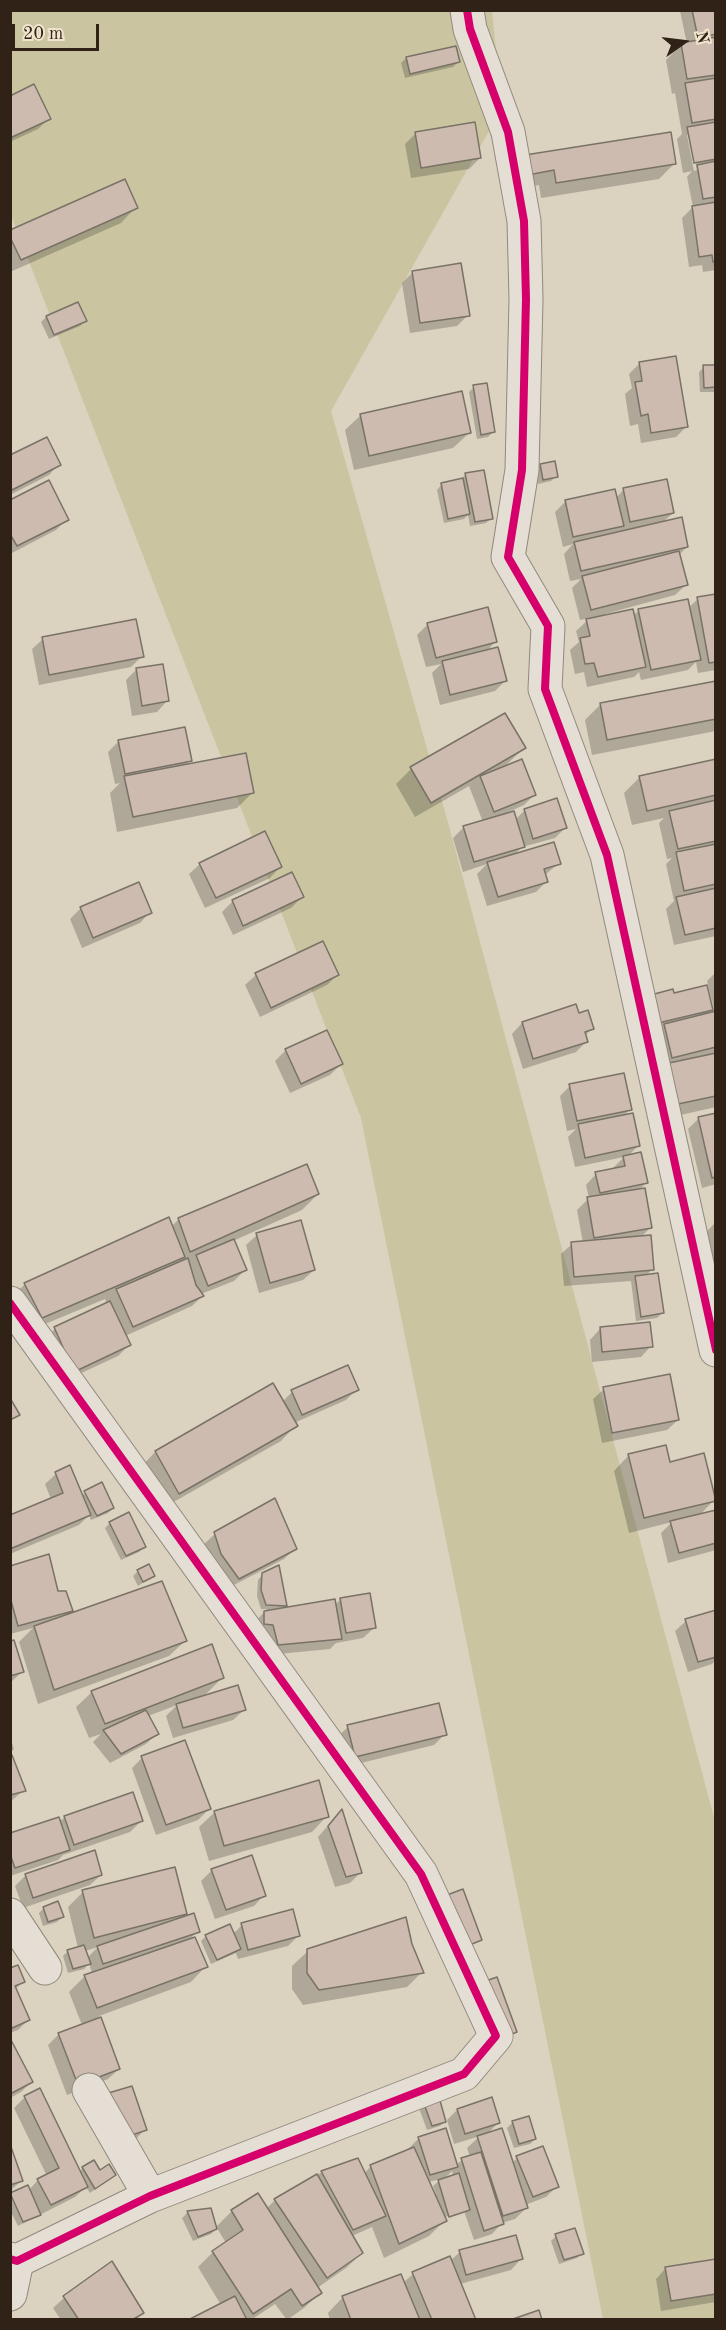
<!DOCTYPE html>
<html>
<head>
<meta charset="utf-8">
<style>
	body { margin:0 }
	#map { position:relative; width:726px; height:2330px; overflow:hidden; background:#dbd2bf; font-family:"Old Standard TT",serif }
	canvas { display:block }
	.frame { position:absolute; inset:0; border:12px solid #302217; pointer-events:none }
	.north { position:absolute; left:654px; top:12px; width:60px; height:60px; -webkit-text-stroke:4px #f0e4cd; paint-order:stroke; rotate:76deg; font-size:16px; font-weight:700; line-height:24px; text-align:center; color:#302217 }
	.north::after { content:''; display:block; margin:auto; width:21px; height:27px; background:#302217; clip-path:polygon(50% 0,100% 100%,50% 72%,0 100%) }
	.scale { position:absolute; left:12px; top:24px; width:87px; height:27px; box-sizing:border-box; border:3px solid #302217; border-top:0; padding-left:8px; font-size:18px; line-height:21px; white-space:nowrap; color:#302217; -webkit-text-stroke:4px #f0e4cd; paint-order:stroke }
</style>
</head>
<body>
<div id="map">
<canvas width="726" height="2330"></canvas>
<div class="frame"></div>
<div class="north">N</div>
<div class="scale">20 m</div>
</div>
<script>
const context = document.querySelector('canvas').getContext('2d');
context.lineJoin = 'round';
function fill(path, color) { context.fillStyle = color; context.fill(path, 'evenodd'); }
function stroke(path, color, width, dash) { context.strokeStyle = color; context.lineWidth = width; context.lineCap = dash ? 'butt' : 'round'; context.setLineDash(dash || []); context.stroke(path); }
fill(new Path2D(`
	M11 11H492L502 108 331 411 449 826 715 1821V2319H603L361 1118 11 215Z`), '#cac5a0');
fill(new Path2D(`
	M716 10V270L703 272 702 265 689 267 682 218 693 207 687 177 692 171 683 173 677 139 682 134 675 93 672 94 666 60 682 44H687L680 11ZM687 135H690L697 170 694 171Z
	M406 58 458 62 453 67 405 78 401 63Z
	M10 97 49 118 38 129 10 142Z
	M416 133 480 158 469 169 411 178 405 144Z
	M675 163 659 179 541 198 539 185 513 189 510 171Z
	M136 207 121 223 10 272V232Z
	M413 272 468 315 457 326 410 333 402 283Z
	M78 304 85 321 80 326 49 339 41 322 46 317Z
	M640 363 687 426 676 437 641 443 638 424 630 426 625 394 632 388 629 374Z
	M716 366V392H700L699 372 704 367Z
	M474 387 493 432 488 437 477 439 469 392Z
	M361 415 469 433 453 448 354 470 345 430Z
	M10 457 59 464 49 475 10 495Z
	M541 465 556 476 551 481 538 484 536 470Z
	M466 474 491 518 486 523 470 526 468 515 464 519 444 523 437 490 442 484 460 480Z
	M624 489 673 513 662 523 687 547 679 555 686 585 675 595 605 614V616H633L639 610 688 608 698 599 716 596V670L698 673 696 662 688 670 641 680 639 672 634 677 587 687 584 672 575 674 570 650 579 642 576 631 590 618 580 620 572 588 581 579 570 581 564 554 573 544 563 547 555 512 566 501 616 498Z
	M10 502 67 519 56 530 10 554Z
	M428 624 495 642 486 652 505 681 495 691 440 705 432 673 441 664 426 667 417 635Z
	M43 639 142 656 131 667 39 685 32 649Z
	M137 669 167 701 157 712 132 716 126 680Z
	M716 682V731L592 755 585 720 601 704Z
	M119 741 191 760 184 766 252 793 237 808 117 832 110 793 120 783 115 784 108 752Z
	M524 748 504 767 534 795 524 805 506 813 507 815 515 820 525 810 565 828 555 838 522 847 514 855 559 863 545 875 547 881 536 892 487 906 477 874 487 864 463 872 453 838 464 827 483 822 469 786 415 817 396 784 411 769Z
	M716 760V936L674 945 666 909 674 901 666 864 672 858 667 859 659 823 664 818 632 825 624 793 640 777Z
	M200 864 280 867 270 878 205 908 189 874Z
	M291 874 302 897 291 908 233 935 222 912 232 902Z
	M81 908 150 912 140 923 82 948 70 919Z
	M322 943 337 975 327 985 260 1017 245 985 256 975Z
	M716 972V1107L663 1119 644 1034 673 995 711 1009 705 1016 715 1013 707 981Z
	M575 1006 578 1014 592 1028 585 1036 587 1041 576 1052 523 1069 512 1034 522 1023Z
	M286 1050 341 1064 330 1075 290 1093 275 1061Z
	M570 1086 630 1109 623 1117 639 1145 628 1156 646 1183 639 1190 651 1227 640 1238 653 1269 645 1276 662 1313 657 1318 636 1321 631 1281 564 1286 561 1254 572 1244 583 1243 577 1210 589 1198 586 1185 596 1174 614 1170 613 1168 624 1157 575 1167 568 1137 576 1129 567 1131 560 1096Z
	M716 1114V1184L702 1188 688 1129 699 1118Z
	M318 1194 302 1210 233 1241 245 1270 234 1281 201 1294 202 1296 192 1306 125 1336 129 1345 118 1356 64 1381 44 1339 55 1329 107 1304 105 1299 26 1332 10 1299 25 1284 171 1227 179 1219Z
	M716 1222V1266L708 1267 703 1235Z
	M257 1235 314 1270 303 1280 259 1293 246 1245Z
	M600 1329 651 1346 641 1357 592 1362 590 1340Z
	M273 1385 282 1402 292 1392 357 1389 346 1400 294 1423 296 1425 281 1441 163 1508 140 1468 155 1452Z
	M604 1389 678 1420 667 1430 602 1443 593 1399Z
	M629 1455 669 1463 714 1500 699 1516 716 1511V1550L668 1563 661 1533 672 1522 629 1533 614 1471Z
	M70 1467 82 1496 85 1493 113 1508 108 1513 91 1520 89 1515 79 1525 10 1554V1516L51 1499 45 1484 56 1474Z
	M110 1523 144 1547 139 1552 121 1560 105 1528Z
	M215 1534 295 1549 284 1559 228 1588 204 1544Z
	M10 1568 71 1611 65 1616 185 1641 169 1656 38 1704 19 1642 33 1628 10 1634Z
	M138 1571 153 1576 138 1586 133 1576Z
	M263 1574 286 1605 282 1609 335 1605 341 1599 374 1628 363 1638 336 1643 330 1649 268 1655 254 1623 267 1609H261L257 1596 258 1580Z
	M716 1611V1660L712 1664 688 1672 675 1631 686 1621Z
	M10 1643 22 1672 10 1683Z
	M222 1678 203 1697 244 1710 233 1720 173 1738 166 1716 177 1705 148 1716 157 1734 146 1744 110 1763 93 1742 101 1734 89 1738 76 1707 92 1692Z
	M348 1727 445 1734 434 1745 345 1767 337 1737Z
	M10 1737 14 1749 10 1753Z
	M10 1757 24 1790 10 1802Z
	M142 1758 209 1809 198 1820 156 1835 132 1768Z
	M215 1812 327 1816 312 1832 209 1861 199 1827Z
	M65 1817 141 1821 130 1832 63 1855 58 1860 10 1876V1835L59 1822Z
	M332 1821 361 1872 350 1883 335 1887 318 1837Z
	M212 1870 264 1895 254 1906 215 1919 201 1881Z
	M26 1875H101L90 1885 23 1908 15 1886Z
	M83 1892 186 1913 179 1920 198 1931 188 1941 206 1966 191 1982 99 2016 119 2069 108 2079 67 2095 48 2045 59 2034 82 2025 69 1992 85 1976 92 1973 89 1963 84 1969 68 1973 63 1956 68 1951 78 1948 68 1907ZM98 1947 87 1958 85 1951Z
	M44 1908 62 1917 57 1922 43 1926 39 1913Z
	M242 1925 299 1935 288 1946 238 1959 236 1953 211 1964 201 1941 206 1936 233 1934Z
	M410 1944 422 1972 407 1987 303 2005 292 1989V1966L308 1951Z
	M10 1970 23 1981 15 1990 28 2020 18 2030 10 2033Z
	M10 2041 31 2082 21 2092 10 2098Z
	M25 2097 79 2172 83 2168 115 2175 90 2193 86 2187 75 2197 18 2226 10 2210V2195L27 2187 29 2190 38 2180 47 2176 14 2108Z
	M424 2103 445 2121 440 2126 427 2130 419 2108Z
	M95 2106 145 2129 135 2140Z
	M457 2110 499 2122 487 2134 512 2163 517 2158 557 2186 546 2197 525 2205 526 2208 515 2219 502 2223 492 2234 474 2240 465 2214 444 2221 429 2236 384 2258 372 2227 352 2236 362 2253 346 2268 317 2288 320 2293 304 2308 287 2320 275 2304 251 2320H191L221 2305 198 2267 213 2252 226 2243 217 2228 211 2234 193 2241 182 2218 187 2213 210 2210 215 2228 232 2211 257 2195 266 2209 275 2200 322 2172 364 2174 371 2166 409 2151 408 2149 419 2138 456 2165 462 2160 470 2157 467 2148 480 2136 454 2144 447 2120ZM452 2171 453 2176 443 2180ZM441 2179 433 2186 436 2194H433L428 2182ZM465 2211V2214L443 2221 442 2218Z
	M528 2118 535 2139 530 2144 514 2148 507 2128 512 2123Z
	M10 2149 21 2181 10 2191Z
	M556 2236 582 2253 577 2258 559 2264 551 2241Z
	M460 2252 521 2259 511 2270 460 2284 474 2320H330L328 2313 343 2297 403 2283 413 2274 449 2258 450 2261Z
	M716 2260V2302L661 2311 656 2279 666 2268Z
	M112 2263 142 2313 136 2320H61L53 2308 64 2298Z`), '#0003');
const building = new Path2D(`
	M692 10H716V34L698 38Z
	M716 37V75L687 79 681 43Z
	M456 46 460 62 410 74 406 57Z
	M716 78V119L692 123 685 83Z
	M34 84 51 119 10 138V96Z
	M475 122 481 158 421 168 415 132Z
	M716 122V159L694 163 687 127Z
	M671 132 676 164 556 183 554 170 528 175 525 155Z
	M716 161V197L703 199 697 165Z
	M125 179 138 208 21 260 10 237V230Z
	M716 202V262H713L712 255 699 257 692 206Z
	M461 263 470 316 420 323 412 271Z
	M78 302 87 321 54 335 46 316Z
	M676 356 688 427 651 433 648 414 641 416 635 382 642 381 639 362Z
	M703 365H716V387L704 388Z
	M487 383 495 432 481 435 473 385Z
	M462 391 471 433 369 456 360 414Z
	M47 437 61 465 10 491V455Z
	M555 461 558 477 543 480 540 464Z
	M484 470 493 519 475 522 465 473Z
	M463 478 470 514 448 519 441 483Z
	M667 479 674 513 630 522 623 488Z
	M49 480 69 520 17 546 10 534V500Z
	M615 489 624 526 573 537 565 500Z
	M682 517 688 547 581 571 574 542Z
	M679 551 688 585 591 610 582 576Z
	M716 594V662L709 663 697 597Z
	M688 599 701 660 651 670 638 609Z
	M488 607 497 642 436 658 427 623Z
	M633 609 646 667 598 677 594 663 585 664 580 638 590 636 586 619Z
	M136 619 144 657 49 675 42 637Z
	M498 647 507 681 450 695 442 661Z
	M163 664 169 701 142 706 136 668Z
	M716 681V719L607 740 600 703Z
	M505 713 526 748 431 803 410 767Z
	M185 727 192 761 125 774 118 740Z
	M246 753 254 793 133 817 124 776Z
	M522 759 536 795 494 812 480 776Z
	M716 759V795L647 811 639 776Z
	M557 798 567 828 533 839 524 809Z
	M716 800V841L678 849 669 811Z
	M514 811 525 847 474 862 463 826Z
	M265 831 282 867 216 898 199 863Z
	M554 842 561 864 544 869 548 882 498 897 487 862Z
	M716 844V884L684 891 676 852Z
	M292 872 304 897 243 926 232 900Z
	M139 882 152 913 93 938 80 907Z
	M716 888V928L685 935 676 897Z
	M323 941 339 975 271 1008 255 973Z
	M707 985 713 1010 654 1024 647 996 673 989 674 993Z
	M576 1004 579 1013 588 1010 594 1029 585 1032 588 1042 533 1059 522 1022Z
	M716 1011V1047L672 1058 664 1024Z
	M327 1030 343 1064 301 1084 285 1049Z
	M716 1053V1096L678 1104 669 1063Z
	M624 1073 632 1110 577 1121 569 1084Z
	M633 1113 640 1146 585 1158 578 1124Z
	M716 1113V1177L712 1178 698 1117Z
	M641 1152 648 1183 600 1193 595 1172 625 1166 623 1156Z
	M307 1164 319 1194 190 1252 178 1218Z
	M645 1188 652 1228 594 1238 587 1197Z
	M169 1217 185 1257 42 1318 24 1283Z
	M301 1220 315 1270 270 1283 256 1233Z
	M651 1235 654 1270 574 1277 571 1242Z
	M234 1239 247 1270 208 1286 196 1255Z
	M188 1258 196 1285 204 1296 133 1327 116 1289Z
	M658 1273 664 1313 641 1317 635 1276Z
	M110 1301 131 1345 74 1372 54 1327Z
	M650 1322 653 1347 602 1352 600 1327Z
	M348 1365 359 1390 302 1415 291 1390Z
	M670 1374 679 1420 612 1433 603 1387Z
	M273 1383 298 1426 179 1494 155 1451Z
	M10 1398 20 1415 10 1420Z
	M666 1445 670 1462 704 1453 716 1501 644 1518 628 1454Z
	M70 1465 91 1515 10 1549V1515L63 1493 55 1472Z
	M102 1482 114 1508 97 1516 84 1491Z
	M275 1498 297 1549 239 1579 221 1554 214 1532Z
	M716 1510V1543L679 1553 670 1521Z
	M129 1512 146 1547 126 1556 109 1522Z
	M49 1554 58 1591H66L73 1611 18 1626 10 1597V1566Z
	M149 1564 155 1576 143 1582 137 1570Z
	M279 1565 287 1606 266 1605 261 1590 262 1573Z
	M162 1581 187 1641 54 1690 34 1626Z
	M370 1593 376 1628 346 1633 340 1598Z
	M335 1599 342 1639 278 1645 273 1625 264 1624V1611Z
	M716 1610V1657L698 1662 685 1619Z
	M14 1640 24 1672 10 1676V1641Z
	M212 1644 224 1678 105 1724 91 1691Z
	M238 1685 246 1710 183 1728 176 1704Z
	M439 1703 447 1735 355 1757 347 1725Z
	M146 1710 159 1734 121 1754 103 1730Z
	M185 1740 211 1809 166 1825 141 1756Z
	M10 1755H12L26 1791 10 1795Z
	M319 1780 329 1817 224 1846 214 1811Z
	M133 1792 143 1821 74 1845 64 1816Z
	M342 1809 362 1873 346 1877 328 1826Z
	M59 1817 70 1850 15 1868 10 1854V1833Z
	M95 1850 102 1875 33 1898 25 1874Z
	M252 1855 266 1896 226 1910 211 1869Z
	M175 1867 187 1914 94 1938 82 1890Z
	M463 1889 482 1940 467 1946 447 1895Z
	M58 1901 64 1917 48 1922 43 1907Z
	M293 1909 300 1936 248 1950 241 1923Z
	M194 1913 200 1932 103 1964 97 1946Z
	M406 1917 412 1944 424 1973 319 1990 307 1973V1949Z
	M230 1924 241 1949 217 1960 205 1935Z
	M195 1937 208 1967 97 2008 84 1975Z
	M84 1945 91 1964 73 1969 67 1950Z
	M18 1965 25 1982 15 1986 30 2020 10 2029V1968Z
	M497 1977 517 2032 504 2037 483 1982Z
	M101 2017 120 2069 78 2085 58 2033Z
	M10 2038 33 2082 10 2094Z
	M132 2086 147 2130 120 2139 105 2094Z
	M40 2088 88 2187 51 2205 37 2179 59 2168 24 2096Z
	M439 2097 446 2122 432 2126 423 2101Z
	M492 2097 500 2123 465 2134 457 2109Z
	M529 2116 536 2139 519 2144 512 2121Z
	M446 2128 458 2167 430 2175 418 2137Z
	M502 2128 528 2208 503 2216 477 2136Z
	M10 2144 23 2181 10 2185Z
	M543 2146 559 2187 533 2197 516 2156Z
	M414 2147 447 2221 399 2244 370 2165Z
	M481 2152 504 2224 484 2231 461 2158Z
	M358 2158 386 2216 353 2230 321 2171Z
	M94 2160 100 2170 109 2164 116 2175 95 2189 82 2167Z
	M459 2173 470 2210 449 2217 438 2180Z
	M317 2174 363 2253 327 2278 274 2199Z
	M28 2185 41 2215 23 2222 10 2193Z
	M258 2193 322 2293 302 2306 291 2289 253 2314 212 2251 243 2230 231 2210Z
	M211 2208 217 2229 198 2237 187 2211Z
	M575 2228 584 2254 564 2260 555 2234Z
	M516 2235 523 2259 466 2275 459 2250Z
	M450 2256 476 2320H432L412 2272Z
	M716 2259V2294L671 2301 665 2267Z
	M112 2261 144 2313 132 2320H79L63 2296Z
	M401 2274 420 2320H351L342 2296Z
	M235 2296 247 2320H188Z
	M539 2310 542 2320H513V2319Z`);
fill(building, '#cebbaf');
stroke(building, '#797267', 1.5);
const minor = new Path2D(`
	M467 10 470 29 508 132 524 221 526 299 522 470 508 557 548 626 545 689 607 855 716 1350
	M10 1303 421 1874 496 2036 464 2074 150 2196 17 2261 10 2259
	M10 1915 45 1968
	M89 2090 150 2196
	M10 2294 17 2261`);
stroke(minor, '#91897e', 35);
stroke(minor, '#e4ded4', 33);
stroke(new Path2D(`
	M467 10 470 29 508 132 524 221 526 299 522 470 508 557 548 626 545 689 607 855 716 1350
	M10 1303 421 1874 496 2036 464 2074 150 2196 17 2261 10 2259`), '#d6006c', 8);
</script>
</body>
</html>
